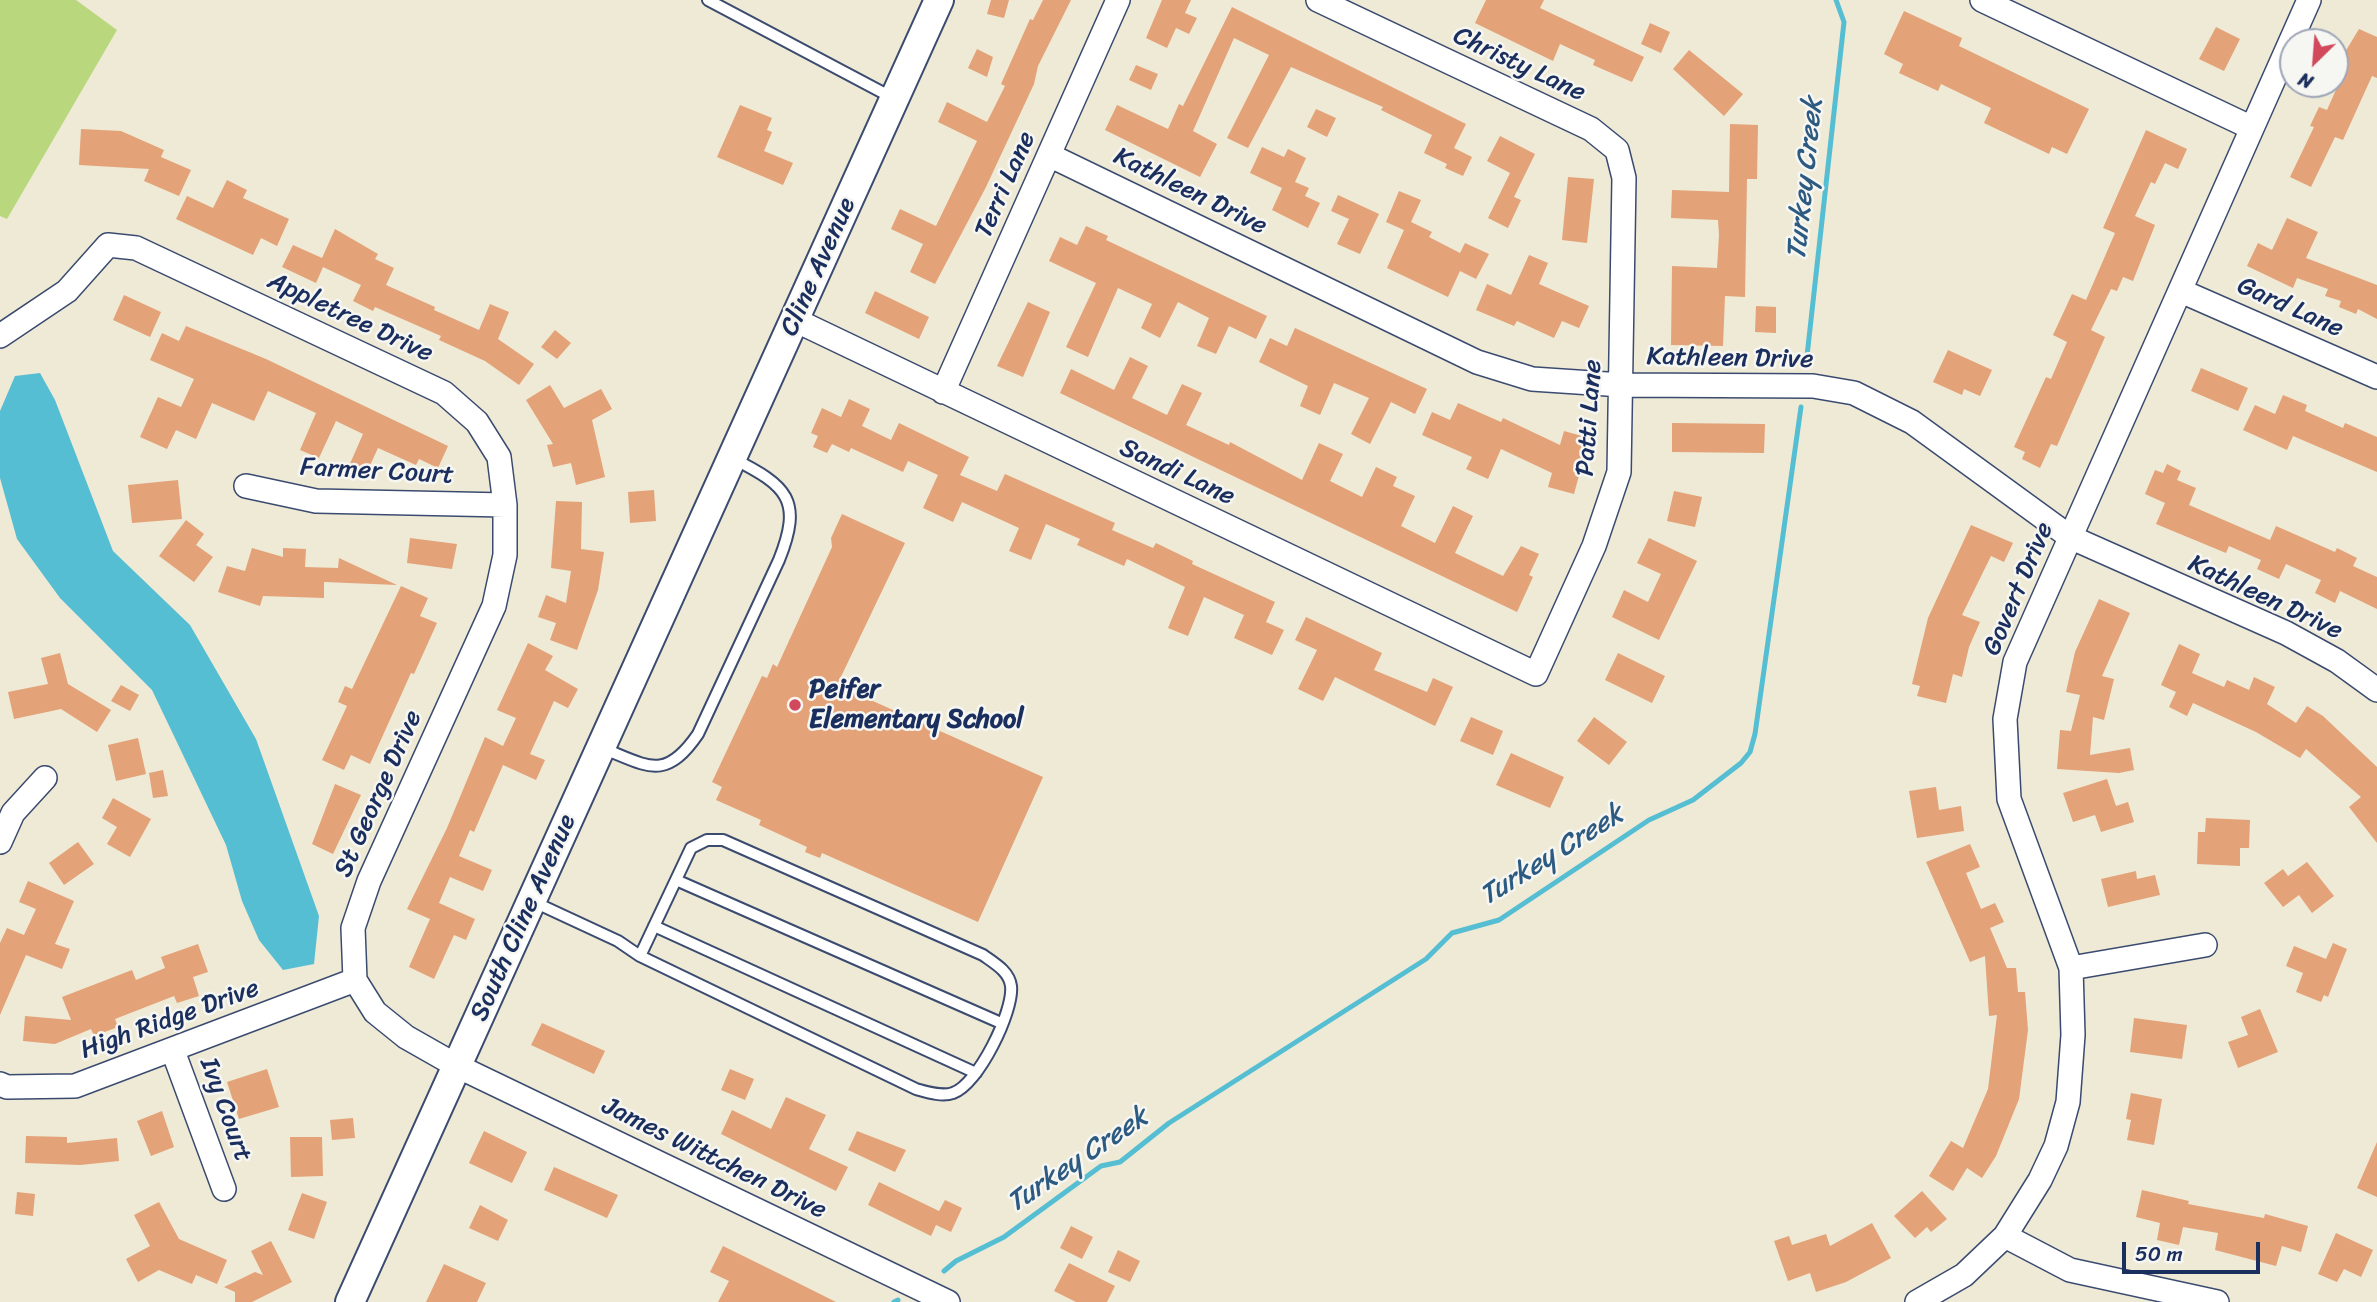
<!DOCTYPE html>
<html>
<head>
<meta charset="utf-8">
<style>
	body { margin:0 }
	#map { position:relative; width:2377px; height:1302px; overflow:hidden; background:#eeead6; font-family:Sriracha,sans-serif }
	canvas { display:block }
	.north { position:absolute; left:2279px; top:28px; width:70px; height:70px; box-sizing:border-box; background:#f6f6f2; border:2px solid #9ea6b7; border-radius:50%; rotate:205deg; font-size:19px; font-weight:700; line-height:28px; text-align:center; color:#1b2f5e }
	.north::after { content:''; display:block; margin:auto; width:24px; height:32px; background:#d1495b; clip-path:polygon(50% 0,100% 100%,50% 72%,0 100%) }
	.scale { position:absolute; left:2122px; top:1242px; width:138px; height:32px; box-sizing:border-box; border:4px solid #1b2f5e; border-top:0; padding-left:9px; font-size:21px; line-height:24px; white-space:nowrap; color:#1b2f5e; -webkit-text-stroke:5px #f6f6f2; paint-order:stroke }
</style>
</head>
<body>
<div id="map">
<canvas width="2377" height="1302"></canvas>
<div class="north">N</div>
<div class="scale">50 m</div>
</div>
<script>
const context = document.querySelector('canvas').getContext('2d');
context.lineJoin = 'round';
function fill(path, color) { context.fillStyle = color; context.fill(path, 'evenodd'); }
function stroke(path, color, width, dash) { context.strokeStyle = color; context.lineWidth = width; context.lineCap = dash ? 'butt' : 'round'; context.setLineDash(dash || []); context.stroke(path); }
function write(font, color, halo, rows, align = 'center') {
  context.font = font + ' Sriracha,sans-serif'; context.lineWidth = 5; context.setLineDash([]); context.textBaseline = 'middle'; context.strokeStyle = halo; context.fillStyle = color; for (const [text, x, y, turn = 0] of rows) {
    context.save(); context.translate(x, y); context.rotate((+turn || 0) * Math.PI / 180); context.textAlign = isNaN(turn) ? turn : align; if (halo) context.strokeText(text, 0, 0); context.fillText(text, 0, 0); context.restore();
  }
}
fill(new Path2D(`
	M0 0H76L117 30 7 219 0 216Z`), '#b9d77d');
fill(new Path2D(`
	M40 373 55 400 113 551 190 625 256 739 319 916 314 964 283 970 259 940 242 901 226 845 152 690 60 598 17 539 0 478V411L15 376Z`), '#56bed3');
stroke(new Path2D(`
	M1806 365 1844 22 1836 0
	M944 1271 956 1261 1004 1237 1101 1166 1120 1162 1169 1123 1426 959 1452 933 1499 920 1649 820 1693 800 1741 763 1750 752 1755 734 1801 407
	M894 1302 898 1300`), '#56bed3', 5);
fill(new Path2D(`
	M991 0H1009L1004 18 987 14Z
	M1043 0H1071L1038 66 1034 84 986 187 935 284 910 272 923 244 891 229 900 209 936 226 977 141 938 122 947 102 987 122 1005 86 1001 84 1030 19 1033 20Z
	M1162 0H1191L1185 13 1197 18 1189 34 1176 28 1167 48 1146 38Z
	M1486 0H1544L1540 8 1644 57 1632 82 1593 65 1595 60 1560 44 1553 61 1475 23Z
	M1232 7 1466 124 1454 148 1472 157 1463 176 1445 168 1447 164 1424 153 1432 135 1381 110 1383 107 1291 67 1248 148 1227 138 1269 55 1234 38 1193 131 1217 144 1200 177 1105 130 1117 105 1168 129 1179 104 1183 106Z
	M1904 11 1962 38 1959 46 2089 109 2067 154 2052 147 2049 154 1984 123 1991 108 1941 84 1938 91 1899 73 1903 64 1884 54Z
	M1650 23 1670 32 1661 53 1641 44Z
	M2216 27 2240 39 2224 71 2199 59Z
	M2359 29 2377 37V78L2372 76 2343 140 2335 137 2311 187 2290 177 2314 127 2310 126 2319 107 2327 110 2347 65 2339 62Z
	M977 49 993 57 987 77 968 68Z
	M1689 50 1743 94 1724 116 1673 69Z
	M1136 65 1158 74 1151 90 1129 80Z
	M740 105 772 118 767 130 772 132 764 151 793 163 783 185 717 157Z
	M1316 109 1336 118 1327 137 1307 127Z
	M1730 124 1758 125 1757 179H1747L1745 297 1725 296 1723 346 1671 345 1672 266 1717 268 1719 235 1718 220 1671 218 1672 190 1729 192Z
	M81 129 121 131 164 150 161 157 191 170 179 196 144 181 149 169 79 165Z
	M2146 130 2187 149 2178 169 2165 163 2155 184 2151 182 2135 216 2155 225 2133 281 2123 277 2117 291 2111 289 2091 330 2105 337 2057 446 2051 444 2040 468 2022 459 2025 452 2014 447 2046 377 2051 379 2067 342 2053 335 2072 294 2086 300 2115 233 2103 228Z
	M1500 136 1535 154 1514 197 1521 200 1508 228 1488 218 1510 173 1487 161Z
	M1262 147 1284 157 1288 149 1306 158 1295 182 1309 188 1305 196 1320 203 1308 228 1272 210 1282 188 1250 173Z
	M1568 177 1594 179 1587 243 1562 240Z
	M227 180 247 190 243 198 289 219 277 246 261 238 253 255 176 219 187 196 213 208Z
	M1399 191 1421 200 1411 222 1432 232 1429 237 1460 253 1465 243 1489 254 1476 279 1460 271 1448 297 1387 268 1404 230 1386 222Z
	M1338 195 1379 214 1360 254 1337 244 1349 219 1331 211Z
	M2287 218 2318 232 2306 258 2377 285V319L2358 309 2356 314 2339 307 2341 301 2325 296 2328 289 2297 278 2293 288 2247 266 2258 243 2272 250Z
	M1086 226 1108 236 1106 240 1267 316 1256 339 1229 326 1216 354 1197 346 1209 318 1178 302 1160 338 1141 328 1152 304 1118 288 1088 357 1066 347 1096 283 1049 261 1060 237 1077 245Z
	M335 229 378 254 375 259 394 268 386 285 435 307 434 310 479 330 490 304 509 312 498 339 534 364 519 385 485 361 439 340 441 336 375 307 373 311 353 301 361 285 323 267 316 283 282 267 293 245 322 258Z
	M1529 255 1548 263 1539 284 1589 306 1579 328 1562 321 1554 338 1517 321 1514 326 1476 310 1487 284 1511 295Z
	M875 291 929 317 919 339 865 313Z
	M124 295 161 312 150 337 113 320Z
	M1028 302 1050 312 1023 377 997 366Z
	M1756 306 1776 307V333L1755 332Z
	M186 326 266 359 448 446 438 468 419 459 416 465 378 448 366 474 349 466 363 434 336 421 319 458 300 450 316 413 268 391 254 421 212 403 196 439 176 430 167 449 140 437 158 397 181 407 194 379 150 360 162 333 179 341Z
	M1295 328 1427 389 1415 414 1391 402 1370 444 1351 434 1369 398 1334 383 1320 415 1300 406 1308 386 1259 362 1270 338 1287 346Z
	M555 330 571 343 557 359 541 347Z
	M1948 350 1992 370 1980 396 1964 389 1962 395 1933 382Z
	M1130 357 1148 366 1132 398 1167 415 1182 384 1202 393 1186 425 1229 445 1230 442 1302 480 1319 443 1343 454 1330 481 1362 497 1376 467 1397 477 1393 486 1415 496 1401 526 1435 543 1453 506 1473 516 1455 553 1503 576 1521 546 1539 554 1529 575 1533 577 1517 612 1060 393 1071 369 1114 390Z
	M2201 368 2248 388 2238 411 2191 391Z
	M550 385 564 408 601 389 612 409 592 420 605 477 576 485 571 463 553 467 547 445 553 444 526 400Z
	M2283 395 2307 405 2305 411 2343 428 2345 423 2377 437V472L2293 436 2287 450 2243 430 2255 405 2275 414Z
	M849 399 870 409 862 426 891 440 899 423 969 457 960 475 997 491 1005 474 1115 523 1112 530 1153 548 1156 543 1193 561 1192 564 1275 602 1266 622 1284 630 1272 655 1234 638 1244 615 1204 597 1188 636 1168 628 1185 587 1127 559 1124 566 1077 545 1080 539 1046 524 1031 560 1009 551 1019 528 962 502 953 522 923 508 938 475 908 461 903 472 851 448 849 452 832 444 827 453 813 447 818 436 811 433 822 408 841 417Z
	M1458 403 1501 422 1503 418 1560 445 1564 431 1589 438 1574 494 1548 487 1552 473 1501 449 1488 479 1466 469 1472 457 1422 435 1432 412 1450 420Z
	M1672 423 1765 424 1764 453 1672 452Z
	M2167 464 2181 471 2177 480 2196 488 2189 505 2270 540 2276 526 2335 552 2337 548 2357 558 2353 566 2377 577V609L2340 591 2335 603 2315 593 2321 580 2286 564 2279 579 2257 569 2261 560 2229 546 2226 553 2156 524 2165 503 2145 494 2155 470 2163 473Z
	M178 480 182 519 132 523 128 485Z
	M654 490 656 521 630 523 628 492Z
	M1674 491 1702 497 1695 527 1667 521Z
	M556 501 582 502 581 549 604 552 598 590 577 650 550 640 556 623 538 617 546 595 566 603 571 571 551 568Z
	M842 514 905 543 837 685 1043 777 978 922 822 853 820 858 805 852 807 847 759 825 761 820 716 800 722 787 712 782 762 676 767 678 773 664 777 667 832 547 831 538Z
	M186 520 204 534 196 545 213 557 194 582 159 556Z
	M1971 525 2013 543 2004 562 1991 556 1962 615 1980 622 1969 647 1962 677 1953 674 1946 703 1917 696 1920 686 1912 684 1928 618Z
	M410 538 457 544 452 569 407 563Z
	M1649 538 1697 561 1659 640 1612 617 1624 590 1648 602 1661 574 1637 563Z
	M252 548 283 557V548L306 549 305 567 338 568 339 558 397 585 324 582V598L263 596 260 606 218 592 227 566 245 571Z
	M401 586 428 598 420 616 437 623 414 674 411 673 370 764 351 755 344 770 322 760 347 706 338 702 345 686 352 689Z
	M2099 599 2130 613 2102 676 2114 679 2104 720 2093 717 2090 755 2130 748 2134 770 2119 773 2057 769 2060 730 2071 731 2080 695 2066 692 2075 652Z
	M1306 617 1382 653 1374 670 1427 692 1433 678 1453 687 1435 726 1335 677 1323 701 1298 689 1317 650 1295 640Z
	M528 643 553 656 545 670 578 689 568 708 554 701 530 754 545 760 536 780 503 765 474 832 470 830 459 856 492 870 483 891 450 877 439 903 475 919 466 940 454 935 434 979 409 967 430 919 407 909 447 828 485 737 503 746 516 718 497 710Z
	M2179 644 2200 654 2192 673 2224 687 2227 680 2249 690 2254 677 2275 687 2267 704 2296 723 2307 706 2323 716 2377 767V843L2349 807 2361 797 2306 749 2300 758 2256 732 2193 703 2187 716 2169 707 2176 692 2161 685Z
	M60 653 68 684 111 710 97 732 61 709 14 719 8 692 48 684 41 658Z
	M1618 653 1665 676 1652 703 1605 680Z
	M121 685 139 695 130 711 111 701Z
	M1471 717 1503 731 1493 755 1460 741Z
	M1594 717 1627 742 1609 765 1577 741Z
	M138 738 146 774 116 781 108 745Z
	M1511 753 1564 777 1550 808 1496 785Z
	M163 770 168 796 153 798 149 773Z
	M2107 779 2116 806 2128 802 2134 822 2101 832 2095 815 2073 822 2063 793Z
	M335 784 361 795 333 854 312 844Z
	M1936 787 1939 810 1961 806 1964 831 1917 838 1909 791Z
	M113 798 151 819 130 857 107 844 117 827 102 818Z
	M2206 818 2250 820 2249 848H2240V866L2197 864 2198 832H2205Z
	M78 842 94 864 64 885 49 863Z
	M1970 844 1980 867 1966 873 1981 909 1995 903 2004 922 1990 928 2007 968H2016L2018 992H2025L2028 1030 2019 1099 1996 1156 1982 1178 1967 1168 1953 1191 1929 1176 1951 1141 1963 1148 1988 1089 1997 1015 1989 1016 1985 956 1970 962 1926 862Z
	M2307 862 2334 896 2312 913 2299 895 2283 907 2264 883 2283 869 2288 876Z
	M2136 871 2137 879 2155 875 2160 895 2108 907 2101 879Z
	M28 881 74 901 55 944 70 949 62 969 26 955 0 1015V943L7 928 24 935 36 909 19 902Z
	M2333 943 2347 949 2328 997 2324 995 2321 1002 2296 992 2303 973 2286 966 2294 946 2326 959Z
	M198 944 208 972 193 977 199 996 177 1003 174 996 115 1019 118 1027 94 1036 91 1029 55 1044 23 1041 25 1016 71 1020 62 997 132 970 136 980 165 968 161 957Z
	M2260 1009 2278 1052 2238 1068 2228 1042 2248 1035 2241 1017Z
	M2134 1018 2187 1025 2182 1059 2130 1052Z
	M542 1023 605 1051 594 1074 531 1045Z
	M267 1069 279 1107 239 1119 227 1082Z
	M730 1069 754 1079 745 1100 721 1090Z
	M2131 1093 2162 1099 2154 1145 2127 1140 2131 1120 2126 1119Z
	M786 1097 826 1115 809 1149 848 1167 836 1191 721 1134 732 1110 771 1129Z
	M162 1111 174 1147 151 1156 137 1121Z
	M353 1118 355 1138 332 1140 330 1120Z
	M484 1131 527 1152 512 1183 469 1163Z
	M857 1131 906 1150 895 1172 848 1150Z
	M26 1136 67 1137V1143L117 1138 119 1161 80 1165 25 1163Z
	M290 1137H322L323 1176 291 1177Z
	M2377 1142V1197L2357 1188Z
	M554 1167 618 1195 607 1218 544 1190Z
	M879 1182 939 1211 945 1200 962 1208 951 1232 936 1225 931 1236 868 1205Z
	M2142 1190 2189 1201 2188 1204 2264 1218 2265 1214 2308 1226 2301 1252 2282 1246 2276 1266 2215 1250 2218 1233 2183 1227 2179 1245 2157 1240 2160 1223 2136 1217Z
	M1922 1191 1947 1219 1931 1232 1927 1227 1915 1238 1894 1216Z
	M17 1192 35 1194 33 1216 15 1214Z
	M302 1193 327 1202 314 1239 288 1230Z
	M159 1202 179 1239 227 1260 217 1284 196 1275 192 1284 159 1270 138 1282 126 1259 150 1246 134 1215Z
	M480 1205 508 1220 498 1241 469 1228Z
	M1872 1223 1891 1258 1846 1282 1816 1292 1810 1273 1788 1281 1774 1241 1789 1236 1792 1245 1826 1234 1830 1246Z
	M1071 1226 1093 1237 1082 1259 1060 1248Z
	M2336 1233 2373 1250 2361 1277 2344 1269 2337 1282 2318 1274Z
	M271 1241 292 1282 252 1302H235V1292L224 1287 255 1272 263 1275 251 1251Z
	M723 1246 790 1279 836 1302H718L729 1281 710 1272Z
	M1118 1250 1140 1261 1130 1282 1108 1272Z
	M1069 1263 1115 1286 1107 1302H1076L1054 1291Z
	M444 1264 486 1283 477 1302H426Z`), '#e4a278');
const service = new Path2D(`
	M708 0 893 98
	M602 748C648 766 665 782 698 734L779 560C803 500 787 486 734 459
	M676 880 1001 1023
	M534 902 618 941 640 956 916 1089C927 1092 942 1097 953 1093 978 1085 1014 1011 1011 986 1009 971 994 963 983 955L723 840H707L691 848 640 956
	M654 926 976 1073`);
const minor = new Path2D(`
	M1982 0 2252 128
	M1051 156 1477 362 1532 379 1622 385 1813 386 1854 393 1912 422 2070 537 2286 633 2337 661 2377 690
	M2181 291 2377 377
	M795 320 1536 674 1594 546 1619 472 1624 178 1617 150 1591 129 1318 0
	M0 336 67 291 108 245 136 248 444 393 477 422 499 457 505 505V555L494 606 369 881 353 928 355 980 375 1012 406 1037 457 1066 948 1302
	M943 392 1118 0
	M246 486 316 501 505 505
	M0 842 13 813 45 778
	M2071 968 2205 945
	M173 1051 224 1189
	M0 1084 7 1087 75 1086 355 980
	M2005 1236 2070 1270 2217 1302
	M1917 1302 1964 1275 2005 1236 2040 1180 2056 1146 2068 1102 2073 1035 2071 968 2009 799 2005 719 2015 662 2309 0`);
const tertiary = new Path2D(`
	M350 1302 939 0`);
stroke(service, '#3b4b70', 14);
stroke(minor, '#3b4b70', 26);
stroke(tertiary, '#3b4b70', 32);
stroke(service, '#fff', 10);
stroke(minor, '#fff', 23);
stroke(tertiary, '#fff', 28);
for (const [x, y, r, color] of [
	[795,705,7,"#d1495b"]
]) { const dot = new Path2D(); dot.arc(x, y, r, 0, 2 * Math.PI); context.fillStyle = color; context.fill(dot); stroke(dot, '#f6f6f2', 2.5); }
write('26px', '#1b2f5e', '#f6f6f2', [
	["Christy Lane",1519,65,25],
	["Terri Lane",1006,185,-66],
	["Kathleen Drive",1190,192,26],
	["Cline Avenue",819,267,-66],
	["Gard Lane",2290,308,24],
	["Appletree Drive",350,318,25],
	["Kathleen Drive",1730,359,1],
	["Patti Lane",1590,418,-86],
	["Farmer Court",377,472,3],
	["Sandi Lane",1177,473,25],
	["Govert Drive",2019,589,-67],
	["Kathleen Drive",2265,598,25],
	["St George Drive",379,794,-66],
	["South Cline Avenue",524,918,-66],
	["High Ridge Drive",170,1020,-20],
	["Ivy Court",225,1110,70],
	["James Wittchen Drive",714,1159,26]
]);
write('bold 26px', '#1b2f5e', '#f6f6f2', [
	["Peifer",809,690],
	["Elementary School",809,720]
], 'left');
write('italic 28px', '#2d5a81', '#f6f6f2', [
	["Turkey Creek",1806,179,-84],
	["Turkey Creek",1552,856,-32],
	["Turkey Creek",1078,1161,-34]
]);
</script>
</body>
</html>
